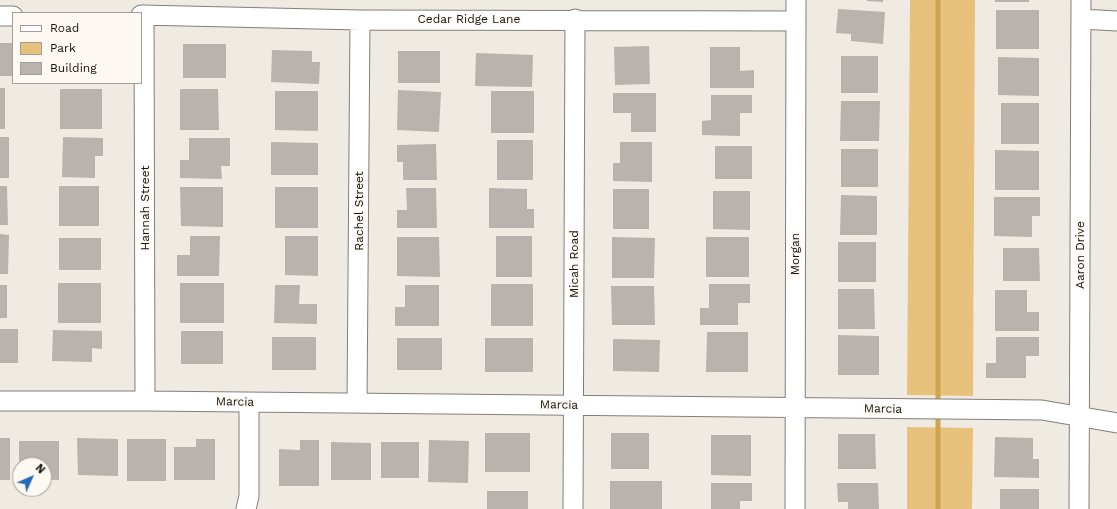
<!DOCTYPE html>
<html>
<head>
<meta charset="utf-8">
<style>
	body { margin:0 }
	#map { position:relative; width:1117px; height:509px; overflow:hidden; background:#efebe3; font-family:"Work Sans",sans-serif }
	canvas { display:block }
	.legend { position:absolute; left:12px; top:12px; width:130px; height:72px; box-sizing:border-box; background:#fdf8f1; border:1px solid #a19d97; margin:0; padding:5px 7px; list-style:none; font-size:12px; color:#161411 }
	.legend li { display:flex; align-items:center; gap:8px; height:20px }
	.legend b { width:20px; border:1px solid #a19d97 }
	.north { position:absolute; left:12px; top:457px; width:40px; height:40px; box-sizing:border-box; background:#fdf8f1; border:1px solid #a19d97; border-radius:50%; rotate:45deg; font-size:11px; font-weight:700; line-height:16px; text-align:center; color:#161411 }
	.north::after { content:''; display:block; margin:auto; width:14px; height:18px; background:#266abb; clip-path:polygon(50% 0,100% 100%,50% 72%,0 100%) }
</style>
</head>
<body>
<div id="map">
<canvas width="1117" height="509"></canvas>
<ul class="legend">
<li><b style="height:5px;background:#fff"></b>Road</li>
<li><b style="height:11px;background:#e8c27d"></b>Park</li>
<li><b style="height:11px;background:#b8b3ac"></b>Building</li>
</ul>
<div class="north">N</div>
</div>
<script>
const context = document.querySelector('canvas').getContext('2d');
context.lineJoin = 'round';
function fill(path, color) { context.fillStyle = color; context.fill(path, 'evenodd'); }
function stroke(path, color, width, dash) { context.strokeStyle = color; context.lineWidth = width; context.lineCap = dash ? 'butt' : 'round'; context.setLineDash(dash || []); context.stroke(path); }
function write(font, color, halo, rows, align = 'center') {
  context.font = font + ' "Work Sans",sans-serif'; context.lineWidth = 3; context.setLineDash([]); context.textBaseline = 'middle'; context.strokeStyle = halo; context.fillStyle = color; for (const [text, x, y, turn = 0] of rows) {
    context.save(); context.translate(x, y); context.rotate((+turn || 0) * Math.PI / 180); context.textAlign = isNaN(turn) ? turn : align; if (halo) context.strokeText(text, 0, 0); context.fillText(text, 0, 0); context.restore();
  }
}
fill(new Path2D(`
	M910 0H975L973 396 907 395Z
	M907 427 973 428 972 509H907Z`), '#e8c27d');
stroke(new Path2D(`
	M938 405V0
	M938 509V413`), '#cfa44f', 5);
fill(new Path2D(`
	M867 0H883V2L867 1Z
	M995 0H1029V2H995Z
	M838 9 885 12 883 44 851 41V34L836 33Z
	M996 10H1039V49H996Z
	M0 43H13V76H0Z
	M183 44H226V78H183Z
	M649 46 650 84 615 85 614 47Z
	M710 47H740V71L754 70V88H710Z
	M272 50 312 51V62H320L319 84 271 82Z
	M398 51H440V83H398Z
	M476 53 533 55 532 87 475 86Z
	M841 56H878V93H841Z
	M998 57 1039 58V96L998 95Z
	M0 88H5V129H0Z
	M60 89H102V129H60Z
	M180 89H218L219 130H180Z
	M398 90 441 92 439 132 397 130Z
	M275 91H318V131L275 130Z
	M491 91H534V133H491Z
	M613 93H656V132H631V113H613Z
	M711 95H752V113H740V136L702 135V121L711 120Z
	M841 101H880L879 141H840Z
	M1001 103H1039V144H1001Z
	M0 137H9V178H0Z
	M63 137 103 138V156H95V178L62 177Z
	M189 138H230V166H221L222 179 180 178V160H189Z
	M497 140H533V180H497Z
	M271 142 318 143V175H271Z
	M620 142H652V182L613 181V163H620Z
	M436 144 437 180H403V162H397V145Z
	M715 146H752V179H715Z
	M841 149H878V187H841Z
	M995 150 1039 151V190H995Z
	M0 186H7L8 225H0Z
	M59 186H99V226H59Z
	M180 187H223V227L181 226Z
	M275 187H318V228H275Z
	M406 188H436L437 228H397V210H407Z
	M489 188 527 189V209H534V228H489Z
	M613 189H649V229H613Z
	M713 191H750V230L713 229Z
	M841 195 877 196V235H840Z
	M994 197H1040V216H1032V237L994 236Z
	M0 234 9 235 8 274H0Z
	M190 236H220L219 276H177V255H190Z
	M285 236H318V276L285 275Z
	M496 236H532V277H496Z
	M397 237H439L440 277 397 276Z
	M612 237 655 238 654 278H612Z
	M706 237H749V277H706Z
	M59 238H101V270H59Z
	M838 242H876V282H838Z
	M1003 248H1039L1040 281H1003Z
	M58 283H101V323H58Z
	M180 283H224V323H180Z
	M491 284H533V326H491Z
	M709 284H750V303H738V325H700V308H709Z
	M0 285H7V318H0Z
	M275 285H300L299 304H317V324L274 323Z
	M405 285H439V326H395V307H405Z
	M611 286H654L655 325H612Z
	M838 289H874L875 329H838Z
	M995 290H1027V312H1039V331H995Z
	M0 329H18V363H0Z
	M53 330 102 331V349L92 348V362L52 361Z
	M181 331H223V364H181Z
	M707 332H748V372H706Z
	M838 335 879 336V375H838Z
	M272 337H316V370H272Z
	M996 337H1039V356H1026V378H986V363H996Z
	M397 338H442V370H397Z
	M485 338H533V372H485Z
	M613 339 660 340 659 372 613 371Z
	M485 433H530V472H485Z
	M611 433H649V469H611Z
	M838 434H875L876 469H838Z
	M711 435H751V476L711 475Z
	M995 437 1033 438V459H1039V478L994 477Z
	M0 438H10V480H0Z
	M77 438 118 439V476L78 475Z
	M127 439H166V481H127Z
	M196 439H215V480H174V447H196Z
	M300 440H319V486H279V449L300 450Z
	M429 440 469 441 468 483 428 482Z
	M19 441H59V480H44V465H19Z
	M331 442 371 443V480H331Z
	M381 442H419V478H381Z
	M610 481H662V509H610Z
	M711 483H752V501H740V509H711Z
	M837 483H878L879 509H848V502H838Z
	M1000 489H1039V509H1000Z
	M487 491H528V509H487Z`), '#b8b3ac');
const street = new Path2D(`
	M141 15 360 20 796 21
	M144 15 145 401
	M0 16H13
	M1081 19 1117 21
	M0 401H145L1042 410 1117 423
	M357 403 360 20
	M246 509 249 496V403
	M573 509 575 19
	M795 509 796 0
	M1079 509 1081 0`);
stroke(street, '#837f78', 21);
stroke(street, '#fff', 19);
write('12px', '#161411', '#fdf8f1', [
	["Cedar Ridge Lane",469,19],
	["Hannah Street",145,208,-90],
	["Rachel Street",359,211,-90],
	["Morgan",795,254,-90],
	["Aaron Drive",1080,255,-90],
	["Micah Road",574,264,-90],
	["Marcia",235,402,1],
	["Marcia",559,405,1],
	["Marcia",883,409,1]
]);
</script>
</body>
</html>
